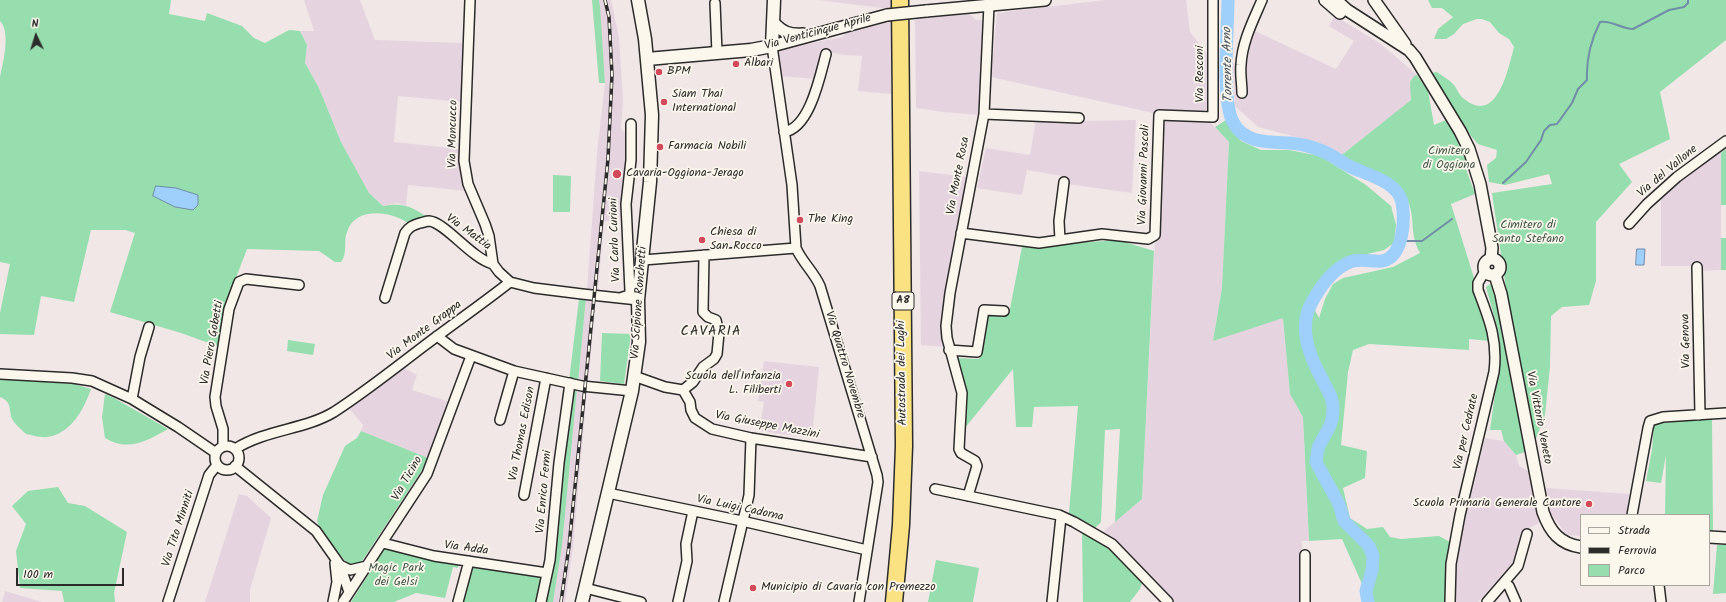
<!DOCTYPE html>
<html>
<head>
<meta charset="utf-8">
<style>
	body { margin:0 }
	#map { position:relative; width:1726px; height:602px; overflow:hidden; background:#f1e7e7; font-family:Kalam,sans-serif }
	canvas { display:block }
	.legend { position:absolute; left:1580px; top:514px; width:130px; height:72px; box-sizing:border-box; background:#fbf7ec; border:1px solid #a8a59f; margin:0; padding:5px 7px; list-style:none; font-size:12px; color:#2b2b2b }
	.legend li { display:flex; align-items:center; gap:8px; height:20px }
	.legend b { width:20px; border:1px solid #a8a59f }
	.north { position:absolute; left:16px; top:16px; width:40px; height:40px; -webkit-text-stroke:3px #fbf7ec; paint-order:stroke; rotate:356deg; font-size:11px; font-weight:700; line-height:16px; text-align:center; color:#2b2b2b }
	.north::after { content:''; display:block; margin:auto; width:14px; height:18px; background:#2b2b2b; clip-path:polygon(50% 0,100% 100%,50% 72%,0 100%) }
	.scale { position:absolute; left:16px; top:568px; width:108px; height:18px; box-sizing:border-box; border:2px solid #2b2b2b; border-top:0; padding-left:5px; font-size:12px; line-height:14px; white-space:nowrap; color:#2b2b2b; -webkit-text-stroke:3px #fbf7ec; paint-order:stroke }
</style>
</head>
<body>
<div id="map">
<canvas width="1726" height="602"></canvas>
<ul class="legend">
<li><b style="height:5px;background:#fbf7ec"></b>Strada</li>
<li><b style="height:5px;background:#2b2b2b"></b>Ferrovia</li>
<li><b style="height:11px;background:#96dead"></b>Parco</li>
</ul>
<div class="north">N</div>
<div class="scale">100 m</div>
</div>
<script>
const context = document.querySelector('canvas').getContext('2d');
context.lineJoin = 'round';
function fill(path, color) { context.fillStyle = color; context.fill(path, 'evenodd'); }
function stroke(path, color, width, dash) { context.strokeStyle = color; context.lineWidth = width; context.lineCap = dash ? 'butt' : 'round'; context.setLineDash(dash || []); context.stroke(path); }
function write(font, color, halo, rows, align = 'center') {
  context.font = font + ' Kalam,sans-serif'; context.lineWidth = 3.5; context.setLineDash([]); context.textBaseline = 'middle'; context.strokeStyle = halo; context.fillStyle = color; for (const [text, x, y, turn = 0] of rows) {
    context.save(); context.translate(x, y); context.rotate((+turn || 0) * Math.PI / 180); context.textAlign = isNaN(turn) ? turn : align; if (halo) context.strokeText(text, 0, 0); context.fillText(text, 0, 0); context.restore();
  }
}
fill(new Path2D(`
	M304 0H360L375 40 463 43 461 102 398 96 394 142 459 149 461 177 466 191 408 185 406 206 397 203 383 206 369 193 341 142 319 88 305 63 307 45 300 31H314Z
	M599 0H611L619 37 623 100 621 128 625 133H630L619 222 604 221 598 291 587 289 597 153 605 83Z
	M818 0H891V9Z
	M1105 0H1186L1190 32 1208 55 1207 110 1156 111 1153 113 991 77 997 13Z
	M967 11 976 20H983L979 115 943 112 916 108 915 16Z
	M1335 16 1381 44 1417 75 1414 76 1410 82 1412 100 1338 158 1319 143 1258 127 1235 106 1233 65 1255 31 1336 69 1354 41 1329 26Z
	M891 19V94L858 91 862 56 845 55 828 52 815 79 779 76 776 50 843 37 847 31Z
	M1161 118 1207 119 1229 142 1222 289 1213 341 1283 317 1290 394 1303 417 1309 541H1302L1301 602H1174L1104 531 1142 499Z
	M1036 119 1079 121 1136 120 1132 193 1067 184 1068 177 1027 170 1022 195 977 188 986 148 1030 155Z
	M1721 153V270L1700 271V266H1661V196L1694 168Z
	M919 171 967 177 944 298 942 331 946 347 921 345Z
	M586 297 596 299 588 384 578 383Z
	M764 361 819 367 812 438 759 431 764 402 758 401Z
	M402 367 417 375 412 390 450 402 428 458 361 431 363 425 348 407Z
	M577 389 587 390 573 547 565 602H553L562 546Z
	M1485 438 1504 441 1516 455 1519 466 1528 471 1539 523 1529 528 1521 540 1515 560 1478 602H1454L1456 565 1466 516Z
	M1546 488 1629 494 1627 515H1581V536L1567 535 1551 514Z
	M239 494 247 496 271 518 250 590V602H205Z
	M5 591 42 602H2Z`), '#e5d4e0');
fill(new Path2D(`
	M0 0H171L169 14 205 21 207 13 242 26 254 38 265 43 289 30 300 31 307 45 305 63 319 88 341 142 369 193 383 206C404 202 412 207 429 218L408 223C391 211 355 206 347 232 343 242 348 254 341 262H335L319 251 247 249 224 309 220 347 181 333 110 312 135 233 125 230H91L74 302 41 296 34 335 0 334V313L10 264 0 262V77C3 63 11 32 0 21Z
	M592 0H599L600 6 605 83H599Z
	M1428 0H1726V40L1660 92 1670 139 1619 164 1632 182 1596 222V281L1589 305 1562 307 1551 316 1550 367 1545 415 1535 441 1507 295 1492 193 1552 184 1549 174 1505 185 1489 182 1487 165 1496 158 1497 150 1478 144 1471 136 1431 73 1437 72C1442 76 1450 80 1454 85 1457 89 1459 95 1463 98 1497 127 1508 69 1514 47L1509 39 1499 33 1490 22 1482 19H1477L1463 24 1454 34 1446 39H1434L1438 29 1453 17 1442 8H1432Z
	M1417 75 1428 91 1434 125 1446 120 1452 129 1469 168 1466 169 1475 194 1451 204 1474 278 1473 290 1490 341 1469 339V350L1369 344 1353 350 1348 372 1341 445 1367 451 1365 478 1343 488 1350 518 1367 529 1383 527 1390 537 1401 539 1439 536 1450 542 1445 602H1370L1342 539 1309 541 1303 417 1290 394 1283 318 1213 341 1222 288 1229 142 1215 127 1226 120 1241 141 1261 150H1289L1320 156 1366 185 1391 206 1396 225 1394 243 1384 250 1342 260 1325 274 1309 299 1319 318 1325 299 1333 284 1343 278 1393 267 1420 253C1411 236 1414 228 1411 211 1404 175 1369 168 1338 158L1411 100 1410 82 1414 76Z
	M1726 149V205H1721V153Z
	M553 175 571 176 570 212H553Z
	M1721 238H1726V270H1721Z
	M1118 240 1154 251 1142 499 1115 522 1120 429 1105 430 1101 522 1095 528 1069 513 1078 406 1034 407 1032 427H1016L1013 369 964 429 956 358 979 359 989 314H1009L1022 247Z
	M1490 284 1495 288 1501 314 1525 452 1516 455 1504 441 1501 430H1490L1500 358 1496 323 1486 287Z
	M586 297 578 383 569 381 579 299Z
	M602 333 631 334 624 384 600 381Z
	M288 340 315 344 313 355 287 351Z
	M0 379 74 384 91 389C84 409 71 434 47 437 41 438 32 435 26 434 22 430 15 424 12 419 8 408 13 403 0 397Z
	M571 388 577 389 562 546 553 602H546L556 537 561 466Z
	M105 394 114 398 168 429C147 441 128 452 105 438L102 417Z
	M1712 418 1713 530H1709V515H1665L1666 455 1661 483 1646 481 1652 450 1654 424Z
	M361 431 428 458 422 470 360 564 347 563 321 532 317 521 323 495 345 446 357 438Z
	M58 487 68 503 85 506 127 532 114 593 115 602H64L62 591 20 588 16 551 26 524 12 506 28 491Z
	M1082 531 1111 546 1143 580 1140 589 1130 602H1083Z
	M1717 545H1726V593L1713 594Z
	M385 548 459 563 458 568 453 567 445 598 416 593 394 602H351Z
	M936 560 979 568 973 602H928Z
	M474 566 540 576 541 579 537 602H463L471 568Z`), '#96dead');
const water = new Path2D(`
	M156 186 176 188 198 195V205L193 210 175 207 153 196Z
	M1637 249H1645L1644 265H1636Z`);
fill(water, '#9fcffb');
stroke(water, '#718da8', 1);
stroke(new Path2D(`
	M1503 183 1526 162 1541 140 1544 131 1550 125 1557 124 1572 103 1578 89 1587 80C1586 59 1591 40 1600 22 1612 20 1621 29 1633 29L1669 10 1684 7 1688 3V0
	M1401 241H1422L1452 219`), '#718da8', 2);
stroke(new Path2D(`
	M1228 0C1228 29 1221 99 1233 122 1244 144 1270 142 1290 143 1300 144 1313 147 1322 151 1331 154 1339 161 1347 165 1363 174 1397 180 1402 202 1405 219 1404 257 1382 261 1372 262 1360 258 1350 262 1331 270 1319 288 1310 306 1299 329 1310 357 1321 377 1326 388 1334 398 1333 410 1333 426 1325 433 1319 446 1317 451 1317 457 1316 462L1339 504 1344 521 1369 546 1373 556 1372 570 1366 591 1368 602`), '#9fcffb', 13);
const minor = new Path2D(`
	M470 0 464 161 468 184 485 224 489 236 493 264 499 272 510 282 534 288 582 294 638 300
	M715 3 717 53
	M772 46 792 185 796 248C802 262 814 272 820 286L877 475 878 482 859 602
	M1242 93C1242 84 1240 74 1241 65 1242 42 1253 21 1262 0
	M984 114 1079 118
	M784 132C810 128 820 76 826 54
	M1629 224 1647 204 1677 177 1726 141
	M961 233 1039 243 1060 240 1059 221 1064 182
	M1060 240 1102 234 1148 239 1155 235 1159 115 1213 117V0
	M643 260 796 248
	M1697 267 1700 415
	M385 298 405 233C409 227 413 225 420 223 422 223 426 221 429 221 445 222 472 259 493 264
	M620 298 629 295 630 291 626 204 631 160V124
	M437 336 454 349 514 371 582 386 632 391
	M949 350 977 352 984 310 1004 311
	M0 374 72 378 92 381 132 399 178 427 216 453
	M634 376 665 387 683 390 690 402 691 410 695 418 712 429 751 438 872 457
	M683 390 693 382 703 367 714 359 717 354 719 333 716 320 708 317 703 312 704 255
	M132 399 140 357 149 327
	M500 420 514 371
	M223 446V429L216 406 215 397 229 309 239 282 246 279 299 285
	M215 458a12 12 0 1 1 24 0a12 12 0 1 1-24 0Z
	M235 449C267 429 304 430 334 412 365 392 395 368 424 346 453 324 482 304 510 282
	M235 466 316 531 340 565 349 592
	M935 489 1059 515 1074 522 1112 544 1168 602
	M608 493 742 521 867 550
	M524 495 546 378
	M968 496 977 466 975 461 961 453 959 449 962 393 947 338 946 326 950 293 984 114 989 5
	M1632 515 1648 428 1650 421 1663 417 1726 413
	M383 543 434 556 547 573
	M340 565 350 570 367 566
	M1504 583 1509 586 1516 602
	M1659 585 1661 602
	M585 588 641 602
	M168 602 209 475 217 465
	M333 602 337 582 335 563
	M343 602 427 474 471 356
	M458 602 469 561
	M541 602 550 560 559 463 570 383
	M678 602 687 561 686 544 693 511
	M724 602 749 495 751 438
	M1052 602 1061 517
	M1305 602V555
	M1450 602 1451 564 1460 515 1494 372C1498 340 1489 319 1478 290V283L1485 271
	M1487 602 1518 566 1527 534`);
const tertiary = new Path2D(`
	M1325 0 1340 13
	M1336 0 1347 10 1409 50 1415 57 1460 131 1469 149 1480 184 1492 248 1491 259
	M1374 0 1405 44
	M926 11 1045 0
	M773 22C782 32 789 35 803 34
	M772 46 887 15
	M1484 267a8 8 0 1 1 16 0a8 8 0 1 1-16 0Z
	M1495 275 1501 294 1543 512C1550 532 1560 544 1581 547
	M1709 537 1726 538`);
const secondary = new Path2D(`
	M647 59 751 50 772 46 774 0
	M582 602 632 391 639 342 638 300 650 182 652 115 645 39 638 0`);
const motorway = new Path2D(`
	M894 602 901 525 904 446 900 0`);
stroke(minor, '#2b2b2b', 12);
stroke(tertiary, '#2b2b2b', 14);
stroke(secondary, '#2b2b2b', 15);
stroke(motorway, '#2b2b2b', 19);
stroke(minor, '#fbf7ec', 9);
stroke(tertiary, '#fbf7ec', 11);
stroke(secondary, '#fbf7ec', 12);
stroke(motorway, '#fae181', 16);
const rail = new Path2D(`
	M561 602 569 546 608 159 612 75 609 17 605 0`);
stroke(rail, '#2b2b2b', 3.5);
stroke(rail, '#fbf7ec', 2, [6]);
const tertiaryBridge = new Path2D(`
	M887 15 926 11`);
stroke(tertiaryBridge, '#2b2b2b', 14, []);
stroke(tertiaryBridge, '#fbf7ec', 11);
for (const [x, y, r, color] of [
	[736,64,4,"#d1495b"],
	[659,72,4,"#d1495b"],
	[664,102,4,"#d1495b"],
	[660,147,4,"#d1495b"],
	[617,174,5,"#d1495b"],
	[800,220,4,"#d1495b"],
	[702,240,4,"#d1495b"],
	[789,384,4,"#d1495b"],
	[1589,504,4,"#d1495b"],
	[753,588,4,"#d1495b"]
]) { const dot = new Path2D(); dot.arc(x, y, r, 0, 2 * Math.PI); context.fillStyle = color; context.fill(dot); stroke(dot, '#fbf7ec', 1.5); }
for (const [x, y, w] of [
	[903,301,22]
]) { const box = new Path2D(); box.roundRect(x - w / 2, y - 9, w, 18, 3); context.fillStyle = '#fbf7ec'; context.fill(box); stroke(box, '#2b2b2b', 1); }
write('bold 11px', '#2b2b2b', null, [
	["A8",903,301]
]);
write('12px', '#2b2b2b', '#fbf7ec', [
	["Via Venticinque Aprile",818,33,-15],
	["Via Resconi",1201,74,-90],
	["Via Moncucco",454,134,-89],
	["Via del Vallone",1668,172,-40],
	["Via Giovanni Pascoli",1145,175,-88],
	["Via Monte Rosa",959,176,-79],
	["Via Mattia",468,233,36],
	["Via Carlo Curioni",616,240,-92],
	["Via Scipione Ronchetti",640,303,-86],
	["Via Monte Grappa",425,331,-37],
	["Via Genova",1687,341,-91],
	["Via Piero Gobetti",213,343,-80],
	["Via Quattro Novembre",844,365,73],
	["Autostrada dei Laghi",903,373,-91],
	["Via Vittorio Veneto",1538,418,79],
	["Via Giuseppe Mazzini",767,426,11],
	["Via per Cedrate",1467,432,-77],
	["Via Thomas Edison",523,434,-79],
	["Via Ticino",408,479,-60],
	["Via Enrico Fermi",545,492,-85],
	["Via Luigi Cadorna",740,509,12],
	["Via Tito Minniti",179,529,-72],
	["Via Adda",466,549,8]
]);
write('12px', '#2b2b2b', '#fbf7ec', [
	["Albari",744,64],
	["BPM",667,72],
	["Siam Thai",672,95],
	["International",672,109],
	["Farmacia Nobili",668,147],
	["Cavaria-Oggiona-Jerago",626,174],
	["The King",808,220],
	["Chiesa di",710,233],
	["San Rocco",710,247],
	["Scuola dell'Infanzia",781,377,"right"],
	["L. Filiberti",781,391,"right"],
	["Scuola Primaria Generale Cantore",1581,504,"right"],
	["Municipio di Cavaria con Premezzo",761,588]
], 'left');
write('12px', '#46584c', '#fbf7ec', [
	["Cimitero",1449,152],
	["di Oggiona",1449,166],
	["Cimitero di",1528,226],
	["Santo Stefano",1528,240],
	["Magic Park",396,569],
	["dei Gelsi",396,583]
]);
write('italic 13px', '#48545f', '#fbf7ec', [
	["Torrente Arno",1229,65,-91]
]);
context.letterSpacing = '1px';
write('14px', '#2b2b2b', '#fbf7ec', [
	["CAVARIA",711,333]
]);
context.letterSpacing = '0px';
</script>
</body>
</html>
